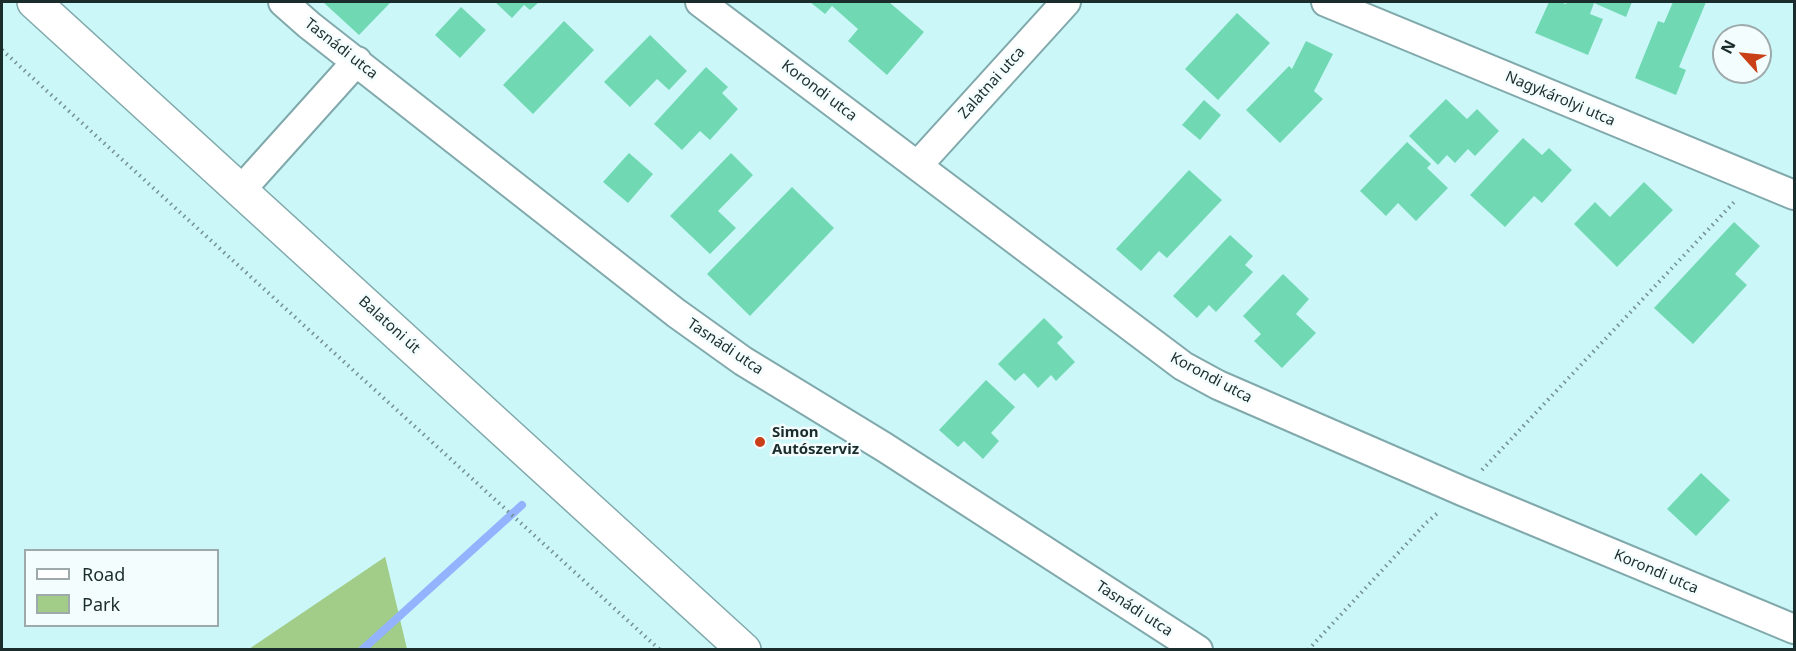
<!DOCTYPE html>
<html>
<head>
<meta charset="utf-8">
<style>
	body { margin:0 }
	#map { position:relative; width:1796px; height:651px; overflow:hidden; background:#ccf7f9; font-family:"Noto Sans",sans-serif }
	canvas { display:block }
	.frame { position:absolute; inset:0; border:3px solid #1b2c2d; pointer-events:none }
	.legend { position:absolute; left:24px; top:549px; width:195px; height:78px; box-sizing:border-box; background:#f4fdfd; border:2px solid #9da9aa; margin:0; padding:8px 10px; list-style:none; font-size:18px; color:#1b2c2d }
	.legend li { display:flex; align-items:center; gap:12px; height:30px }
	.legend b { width:30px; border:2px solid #9da9aa }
	.north { position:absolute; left:1712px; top:24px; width:60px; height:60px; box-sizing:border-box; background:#f4fdfd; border:2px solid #9da9aa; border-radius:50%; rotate:297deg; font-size:16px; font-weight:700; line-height:24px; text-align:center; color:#1b2c2d }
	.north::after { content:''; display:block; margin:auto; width:21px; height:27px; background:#c94018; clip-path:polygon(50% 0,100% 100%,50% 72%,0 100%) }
</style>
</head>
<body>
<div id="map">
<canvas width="1796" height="651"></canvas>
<div class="frame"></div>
<ul class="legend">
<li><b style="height:8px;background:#fff"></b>Road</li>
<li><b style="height:16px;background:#a1cd88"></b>Park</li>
</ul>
<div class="north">N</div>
</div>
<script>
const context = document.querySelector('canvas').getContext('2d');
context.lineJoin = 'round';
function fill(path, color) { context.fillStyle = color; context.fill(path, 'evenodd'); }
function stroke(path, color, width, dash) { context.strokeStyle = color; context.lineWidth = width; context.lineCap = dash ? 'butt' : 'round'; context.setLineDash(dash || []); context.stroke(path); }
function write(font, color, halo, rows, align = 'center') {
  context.font = font + ' "Noto Sans",sans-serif'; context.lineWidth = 5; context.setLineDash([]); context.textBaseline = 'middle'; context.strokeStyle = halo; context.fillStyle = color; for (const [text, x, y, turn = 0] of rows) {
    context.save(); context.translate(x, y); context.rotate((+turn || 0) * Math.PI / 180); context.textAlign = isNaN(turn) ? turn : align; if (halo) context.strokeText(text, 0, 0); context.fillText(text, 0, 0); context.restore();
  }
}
fill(new Path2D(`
	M385 556 407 649H249L385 557Z`), '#a1cd88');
stroke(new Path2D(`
	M362 650 522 505`), '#94b3fe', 8);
fill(new Path2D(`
	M323 2H391L359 35Z
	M495 2H539L530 10 524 5 512 18Z
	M810 2H889L924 32 887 75 848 41 858 29 832 6 825 14Z
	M1549 2H1560L1566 4 1567 2H1632L1626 17 1594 3 1590 14 1603 19 1588 55 1535 33Z
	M1673 2H1706L1679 67 1686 70 1676 95 1635 78 1658 21 1664 23Z
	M461 7 486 30 460 58 435 35Z
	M1237 13 1270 43 1218 100 1185 69Z
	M564 21 594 50 533 114 503 85Z
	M650 35 687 71 669 90 657 79 630 107 604 82Z
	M1306 41 1333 54 1314 91 1323 99 1280 143 1246 110 1289 66 1292 69Z
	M706 67 728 87 722 93 738 109 710 140 700 131 682 150 654 124Z
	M1446 99 1467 119 1477 109 1499 131 1475 156 1468 149 1455 163 1447 155 1438 165 1409 136Z
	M1204 100 1221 115 1200 140 1182 125Z
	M1523 138 1542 155 1549 148 1572 170 1542 203 1534 196 1505 227 1470 195Z
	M1407 142 1431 164 1427 168 1448 188 1416 221 1398 203 1386 216 1360 191Z
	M629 153 653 174 628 203 603 182Z
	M731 153 753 175 718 211 736 228 710 254 670 216Z
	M1189 170 1222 200 1167 258 1159 251 1141 271 1116 249Z
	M1644 182 1673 210 1617 267 1574 224 1595 202 1610 217Z
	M792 187 834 228 750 316 707 274Z
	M1734 222 1760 246 1735 274 1747 285 1693 344 1654 308Z
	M1230 235 1253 256 1245 265 1253 272 1216 312 1209 305 1197 318 1173 296Z
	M1283 274 1309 299 1296 314 1316 333 1282 368 1254 341 1261 334 1243 316Z
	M1044 318 1063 337 1057 343 1075 362 1056 381 1051 375 1038 388 1024 373 1015 381 998 364Z
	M986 380 1015 407 991 433 999 441 983 459 964 441 958 447 939 430Z
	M1701 473 1730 500 1696 536 1667 509Z`), '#70d9b3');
const minor = new Path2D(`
	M283 2 309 25 676 313 743 361 884 447 1198 650
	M700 2 1183 366 1218 385 1462 491 1794 629
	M1326 2 1794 195
	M918 165 1066 2
	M241 190 357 61`);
const secondary = new Path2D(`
	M34 2 744 650`);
stroke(minor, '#81a9ac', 32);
stroke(secondary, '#81a9ac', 36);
stroke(new Path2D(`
	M2 50 660 650
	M1482 470 1736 200
	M1308 650 1426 523 1440 511`), '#739193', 4, [1.5, 4.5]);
stroke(minor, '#fff', 28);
stroke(secondary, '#fff', 33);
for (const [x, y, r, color] of [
	[760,442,6,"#c94018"]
]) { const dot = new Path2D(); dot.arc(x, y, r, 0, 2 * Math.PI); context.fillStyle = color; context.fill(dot); stroke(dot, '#f4fdfd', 2); }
write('15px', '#1b2c2d', '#f4fdfd', [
	["Tasnádi utca",341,49,38],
	["Zalatnai utca",992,83,-48],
	["Korondi utca",819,91,37],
	["Nagykárolyi utca",1560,99,23],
	["Balatoni út",389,325,42],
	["Tasnádi utca",725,347,34],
	["Korondi utca",1211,378,28],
	["Korondi utca",1656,572,23],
	["Tasnádi utca",1134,609,33]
]);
write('bold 15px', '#1b2c2d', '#f4fdfd', [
	["Simon",772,433],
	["Autószerviz",772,450]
], 'left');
</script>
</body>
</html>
